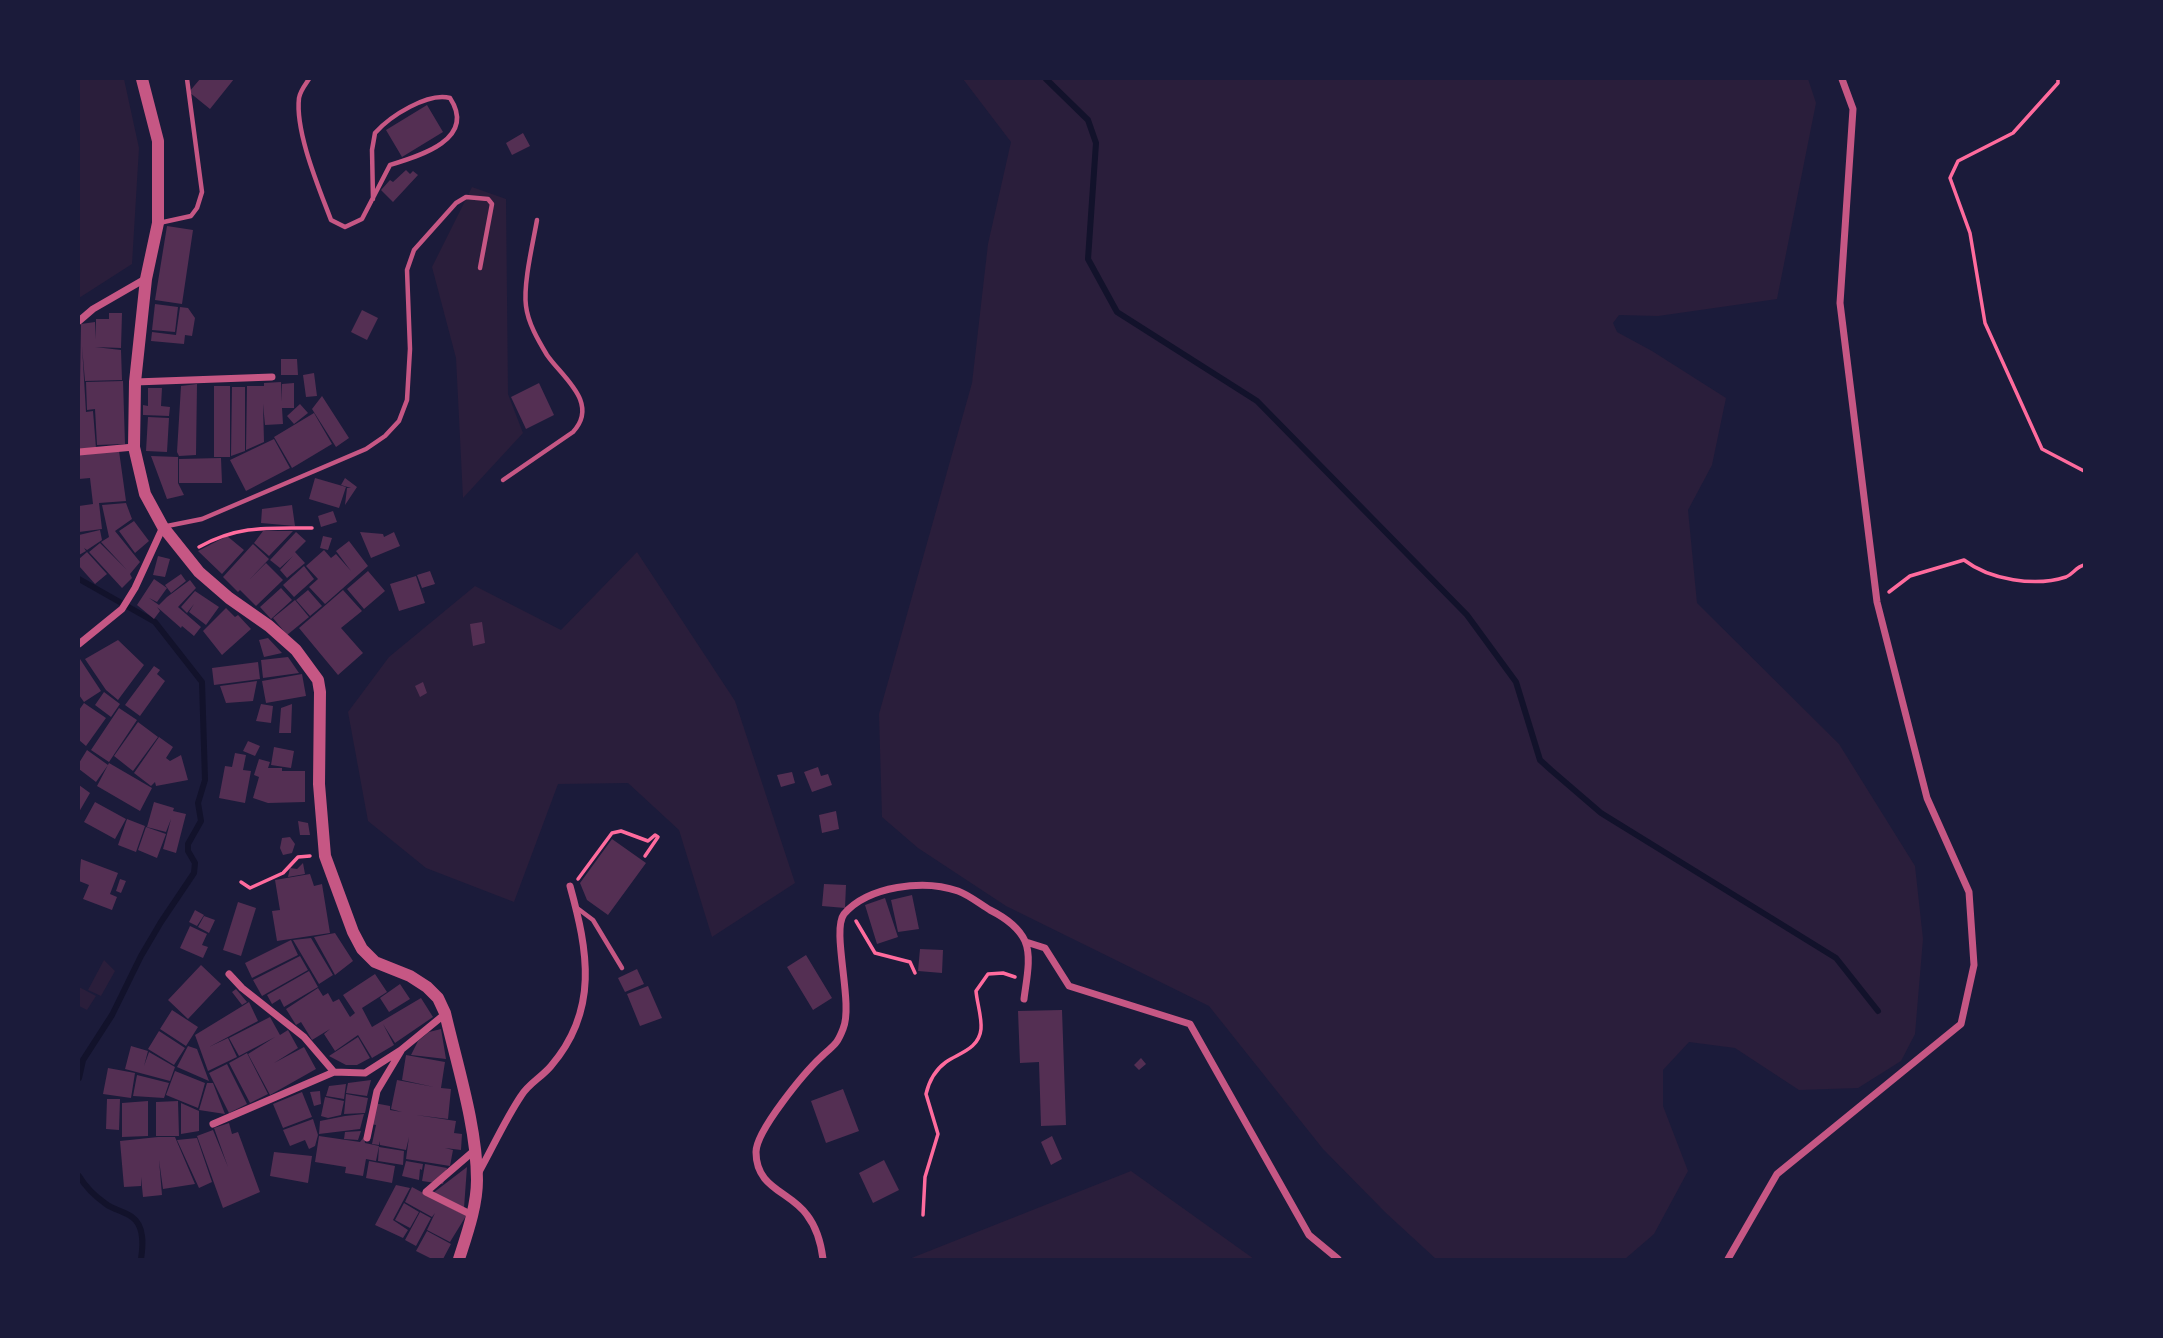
<!DOCTYPE html>
<html>
<head>
<meta charset="utf-8">
<style>
	body { margin:0 }
	#map { position:relative; width:2163px; height:1338px; overflow:hidden; background:#1b1b3a; font-family:Cabin,sans-serif }
	canvas { display:block }
	.frame { position:absolute; inset:0; border:80px solid #1b1b3a; pointer-events:none }
</style>
</head>
<body>
<div id="map">
<canvas width="2163" height="1338"></canvas>
<div class="frame"></div>
</div>
<script>
const context = document.querySelector('canvas').getContext('2d');
context.lineJoin = 'round';
function fill(path, color) { context.fillStyle = color; context.fill(path, 'evenodd'); }
function stroke(path, color, width, dash) { context.strokeStyle = color; context.lineWidth = width; context.lineCap = dash ? 'butt' : 'round'; context.setLineDash(dash || []); context.stroke(path); }
fill(new Path2D(`
	M79 79H124L139 148 132 264 79 298Z
	M963 79H1808L1816 103 1777 299 1658 316 1619 315 1613 323 1617 332 1652 351 1726 398 1712 465 1688 510 1697 603 1839 744 1915 866 1923 939 1915 1034 1901 1061 1858 1088 1799 1090 1735 1048 1689 1042 1663 1070V1106L1688 1171 1654 1234 1625 1259H1436L1386 1213 1323 1149 1209 1006 1006 906 918 848 882 817 879 714 972 383 988 244 1011 142Z
	M472 187 506 199 508 394 523 433 463 498 456 358 432 267Z
	M637 552 735 701 795 883 712 937 679 830 628 783 558 784 514 902 426 868 368 821 348 712 389 657 475 586 561 630Z
	M104 960 115 971 101 996 88 990Z
	M79 987 96 996 87 1010 79 1006Z
	M1131 1171 1254 1259H909Z`), '#2a1e3b');
stroke(new Path2D(`
	M1046 79 1088 120 1096 143 1088 259 1117 312 1257 401 1467 615 1516 682 1540 760 1551 770 1601 813 1836 958 1878 1011
	M79 579 155 622 202 682 205 780 198 803 201 821 188 844V851L195 863 194 873 161 922 141 956 112 1015 83 1060 79 1078
	M79 1176C85 1186 96 1197 106 1204 114 1210 124 1211 132 1217 145 1226 143 1246 141 1259`), '#12122b', 6);
fill(new Path2D(`
	M200 79H234L210 109 189 92Z
	M427 105 443 132 402 157 386 130Z
	M523 133 530 146 512 155 506 143Z
	M406 170 410 174 413 171 418 175 393 202 381 190 390 180 393 182Z
	M167 226 193 230 182 304 155 300Z
	M155 304 178 307 175 332 152 330Z
	M180 307 188 308 195 318 192 336 185 335 184 344 151 341 152 332 176 335Z
	M362 310 378 318 367 340 351 332Z
	M109 313H122L121 348 95 347 121 350 122 380 85 381 82 346 86 412 93 411 96 448 79 449 81 324 95 322 96 339V319H109Z
	M281 359H297L298 375H281Z
	M314 373 317 396 306 397 303 375Z
	M123 381 125 444 97 445 95 409 87 410 86 382Z
	M281 382 282 402V384L294 383V408H282L283 424 265 425 263 404 264 442 246 450 247 386H264V383Z
	M539 383 554 415 526 429 511 397Z
	M197 384 196 455 179 456 177 452 181 386Z
	M214 386H230V457H214Z
	M232 387H245V451L231 456Z
	M148 388H162L161 406 170 407 169 416 143 415V405L148 406Z
	M322 396 349 438 336 447 312 409Z
	M300 404 308 413 294 424 287 416Z
	M314 413 332 444 292 468 274 437Z
	M148 417 169 418 167 452 146 451Z
	M274 439 290 468 246 491 230 460Z
	M119 451 126 501 99 503 102 529 79 532V506L93 504 90 478 79 479V455Z
	M151 456 178 457V483L184 495 167 499Z
	M221 458 222 483H179V459Z
	M315 478 346 487 339 508 309 499Z
	M345 478 357 487 345 505 347 488H351L341 485Z
	M126 503 132 519 115 531 140 562 130 574 132 578 122 588 89 552 100 543 127 570 101 542 109 537 102 505Z
	M292 505 295 526 261 523 262 509Z
	M333 511 337 522 321 527 318 516Z
	M134 521 149 541 135 553 119 531Z
	M100 530 102 540 87 550 84 548 86 551 79 555V535Z
	M263 531H293L269 556 254 543Z
	M296 532 306 541 295 552 305 563 287 578 280 570 293 556 280 568 270 560Z
	M360 532 383 534 384 537 394 532 400 546 371 558Z
	M227 536 244 550 222 574 198 551Z
	M323 536 332 538 328 550 320 548Z
	M349 541 368 566 325 604 309 587 318 579 306 566 324 550 331 558 336 554 351 571 336 551Z
	M253 544 269 559 249 580 266 563 283 580 256 606 240 590 238 592 223 577Z
	M87 552 107 574 95 584 79 566V559Z
	M158 556 170 559 165 577 153 575Z
	M304 566 314 579 294 597 283 585Z
	M368 571 385 591 364 609 347 589Z
	M430 571 435 584 422 588 417 575Z
	M181 574 186 581 171 593 165 585Z
	M416 576 425 603 399 611 390 584Z
	M154 579 167 588 157 602 149 598 159 605 167 597 190 580 196 588 178 607 201 627 194 636 182 626 181 628 157 607 160 611 154 619 137 605Z
	M281 588 292 600 271 619 260 607Z
	M308 590 322 606 310 616 296 600Z
	M343 590 362 611 341 628 363 653 338 675 299 628Z
	M195 591 219 607 206 625 189 612 194 604 187 613 181 607Z
	M295 600 309 617 287 635 273 618Z
	M226 608 235 617 238 615 251 629 222 655 203 631Z
	M482 622 485 643 473 646 470 624Z
	M268 638 282 653 264 657 259 640Z
	M118 640 144 665 118 700 106 690 85 659Z
	M288 657 299 673 263 678 261 660Z
	M80 659 101 691 84 702 79 695Z
	M258 662 260 679 214 685 212 668Z
	M154 666 160 670 157 674 165 681 140 716 125 705Z
	M302 674 306 696 266 703 262 681Z
	M257 681 253 701 226 703 220 686Z
	M423 682 427 693 420 697 415 686Z
	M104 692 120 704 111 717 95 705Z
	M84 703 106 718 86 746 79 740V710Z
	M261 704 273 706 271 723 256 721Z
	M292 704 291 733H279L281 708Z
	M119 708 137 720 109 762 91 750Z
	M138 722 158 737 133 771 114 756Z
	M159 737 173 747 166 758 170 761 181 755 188 780 156 786 155 782 151 786 134 773Z
	M248 741 260 746 255 756 243 751Z
	M274 747 294 751 291 768 271 765Z
	M87 750 108 765 96 782 79 769V763Z
	M235 753 246 755 243 770 251 771 245 803 219 798 225 766 232 767Z
	M259 759 270 762 268 768H282V771H305V802L268 803 253 798 259 777 254 775Z
	M109 763 152 788 140 811 97 786Z
	M818 767 821 776 828 774 832 785 812 792 804 772Z
	M792 772 795 783 781 787 777 775Z
	M79 785 90 793 79 812Z
	M95 802 126 819 115 839 84 822Z
	M154 802 174 808 173 811 186 814 176 853 163 849 171 819 166 832 147 827Z
	M836 811 839 829 822 833 819 815Z
	M127 819 145 826 136 852 118 845Z
	M298 821 308 823 310 835H300Z
	M146 827 166 834 157 858 138 850Z
	M290 837 295 844 292 853 283 855 280 848 282 838Z
	M612 839 646 863 608 915 587 900 580 883Z
	M81 859 118 873 110 894 117 897 112 910 83 899 89 885 79 881Z
	M303 863 305 874 288 877 290 868 297 869Z
	M310 874 314 886 322 884 330 933 277 941 272 911 280 910 275 880Z
	M120 879 126 881 121 893 116 891Z
	M824 884 846 885 845 908 822 906Z
	M912 895 919 929 898 932 891 900Z
	M885 898 898 937 877 944 865 905Z
	M238 902 256 908 241 956 223 950Z
	M195 910 204 915 197 926 189 922Z
	M204 916 215 920 209 933 198 927Z
	M190 926 207 934 202 945 208 947 203 958 180 948Z
	M335 933 353 961 335 975 314 937Z
	M311 938 333 975 319 984 293 940Z
	M291 940 298 955 252 978 245 963Z
	M920 949 943 950 942 973 918 971Z
	M806 955 832 998 813 1010 787 967Z
	M300 956 308 970 262 996 253 980Z
	M201 965 221 984 188 1019 168 1000Z
	M637 969 644 984 625 992 618 978Z
	M309 971 318 987 284 1007 280 999 272 1004 267 995Z
	M375 974 387 992 362 1008 372 1027 421 998 433 1017 395 1043 383 1024 394 1045 372 1058 358 1035 335 1051 324 1034 330 1029 312 1040 301 1022 296 1025 286 1009 318 988 323 996 328 993 333 1002 339 999 350 1017 355 1013 343 995Z
	M400 984 410 999 389 1012 380 998Z
	M648 986 662 1018 640 1026 627 994Z
	M236 989 247 1002 242 1005 232 992Z
	M249 1002 258 1021 209 1047 228 1038 237 1057 208 1071 195 1035Z
	M172 1010 198 1027 186 1046 160 1029Z
	M1062 1010 1066 1125 1041 1126 1039 1062 1020 1063 1018 1011Z
	M270 1017 280 1035 288 1030 298 1048 274 1063 304 1047 316 1069 270 1095 248 1054 275 1037 239 1056 229 1038Z
	M441 1029 446 1059 411 1055 418 1041 429 1032Z
	M159 1031 185 1048 174 1065 148 1049Z
	M358 1037 370 1058 357 1065H346L329 1056Z
	M131 1046 148 1051 144 1066 149 1052 175 1067 170 1081 125 1069Z
	M188 1046 197 1049 209 1081 177 1067Z
	M247 1053 268 1094 250 1103 229 1063Z
	M406 1055 445 1062 441 1088 451 1089 448 1119 416 1115 456 1121 454 1133 462 1134 461 1150 445 1148 453 1150 450 1166 406 1159 409 1137 406 1150 380 1145V1141L379 1145 372 1144 376 1125 371 1124 374 1103 390 1106V1110L402 1112 391 1109 397 1080 434 1087 402 1080Z
	M1141 1058 1146 1064 1139 1070 1134 1065Z
	M227 1064 247 1104 229 1113 209 1073Z
	M108 1068 135 1073 131 1098 103 1094Z
	M175 1071 205 1083 198 1108 166 1095Z
	M137 1075 169 1083 164 1098 133 1096Z
	M371 1080 367 1096 346 1093 348 1083Z
	M207 1083H213L225 1114 199 1110Z
	M346 1084 344 1099 326 1096 329 1086Z
	M843 1089 859 1131 826 1143 811 1101Z
	M320 1091 321 1104 314 1106 310 1092Z
	M302 1092 312 1117 283 1128 273 1104Z
	M346 1094 368 1098 365 1113 344 1114Z
	M325 1097 344 1101 341 1115 328 1118 321 1116Z
	M107 1099H120L119 1130 106 1129Z
	M148 1101V1136L122 1137V1103Z
	M178 1101 179 1136H156V1102Z
	M181 1103 199 1111V1131L181 1134Z
	M364 1114 360 1129 319 1134 320 1121 345 1116Z
	M313 1119 318 1135 315 1146 309 1149 305 1140 290 1146 283 1130Z
	M229 1123 232 1134 238 1132 260 1192 223 1208 197 1136 213 1130 228 1167 214 1128Z
	M361 1131 358 1140 344 1139 345 1132Z
	M319 1136 360 1142 364 1137 365 1143 379 1146 376 1161 366 1159 363 1176 345 1173 346 1167 315 1162Z
	M1052 1136 1062 1159 1051 1165 1041 1142Z
	M158 1137H175L195 1184 163 1189 159 1160 162 1195 143 1197 141 1177V1186L124 1187 120 1141Z
	M197 1138 212 1182 199 1188 177 1140Z
	M379 1147 404 1151 403 1165 378 1161Z
	M274 1152 312 1156 308 1183 270 1176Z
	M884 1160 899 1190 873 1203 859 1173Z
	M369 1161 395 1166 392 1183 366 1178Z
	M406 1161 423 1164 422 1170 420 1169 419 1180 402 1176Z
	M425 1164 447 1168 443 1184 422 1181Z
	M467 1167 464 1208 433 1193Z
	M396 1185 410 1188 393 1220 408 1230 403 1238 375 1225Z
	M412 1187 466 1216 450 1242 427 1230 435 1213 432 1217 405 1202Z
	M404 1203 419 1212 410 1228 395 1220Z
	M420 1212 431 1218 416 1246 405 1240Z
	M427 1231 451 1244 443 1259H432L416 1251Z`), '#542f53');
stroke(new Path2D(`
	M2058 79V83L2013 133 1958 161 1950 178 1970 233 1985 323 2042 449 2084 471
	M199 547C238 525 269 528 312 528
	M1889 592 1910 576 1964 560C1990 580 2035 587 2066 577 2073 574 2076 567 2084 565
	M578 879 612 833 621 831 648 841 655 835 658 837 645 856
	M241 882 250 888 283 873 298 857 310 856
	M856 921 875 953 910 962 915 973
	M923 1215 925 1177 938 1134 926 1094C929 1081 935 1070 946 1062 959 1053 979 1049 981 1029 982 1017 977 1003 976 991L988 974 1003 973 1015 977`), '#ff6b9d', 3.5);
stroke(new Path2D(`
	M309 79C305 85 300 91 299 98 295 132 319 188 331 220L345 227 362 219 390 165C420 156 477 139 450 98 428 92 390 116 375 133L372 150 373 199
	M159 223 191 216 197 208 202 192 187 79
	M503 480 573 432C600 403 562 377 547 355 538 340 528 323 526 306 523 284 533 243 537 220
	M167 526 202 519 366 449 385 436 399 421 407 400 410 349 407 270 414 250 456 203 466 197 488 199 492 204 480 268
	M577 908 593 920 622 968`), '#c65784', 4.5);
stroke(new Path2D(`
	M79 321 93 309 145 279
	M135 382 272 377
	M79 452 134 447
	M79 644 122 609 135 588 163 527
	M1026 942 1045 948 1069 986 1190 1024 1309 1235 1338 1259
	M229 974 242 988 304 1037 334 1072 365 1073 401 1050 445 1014
	M213 1124 334 1072
	M367 1138 377 1091 401 1051
	M479 1172C493 1147 505 1120 521 1096 528 1084 542 1077 551 1066 599 1010 588 951 570 886
	M472 1215 426 1192 476 1149
	M823 1259C821 1243 817 1228 807 1215 790 1191 756 1189 756 1152 756 1131 804 1073 821 1057 833 1045 836 1047 843 1029 854 1004 831 931 844 914 868 886 924 879 958 891 969 895 980 904 990 910 1004 917 1018 926 1025 941 1032 957 1026 982 1024 999
	M1728 1259 1777 1174 1961 1024 1974 965 1969 892 1927 798 1877 602 1840 303 1853 109 1842 79`), '#c65784', 7);
stroke(new Path2D(`
	M142 79 158 141V223L146 279 135 382 134 447 145 494 163 527 199 572 229 598 269 626 296 650 318 680 320 692 319 784 325 856 353 932 362 949 375 962 410 976 427 987 438 998 445 1013C457 1065 477 1127 477 1180 477 1206 467 1234 459 1259`), '#c65784', 12);
</script>
</body>
</html>
